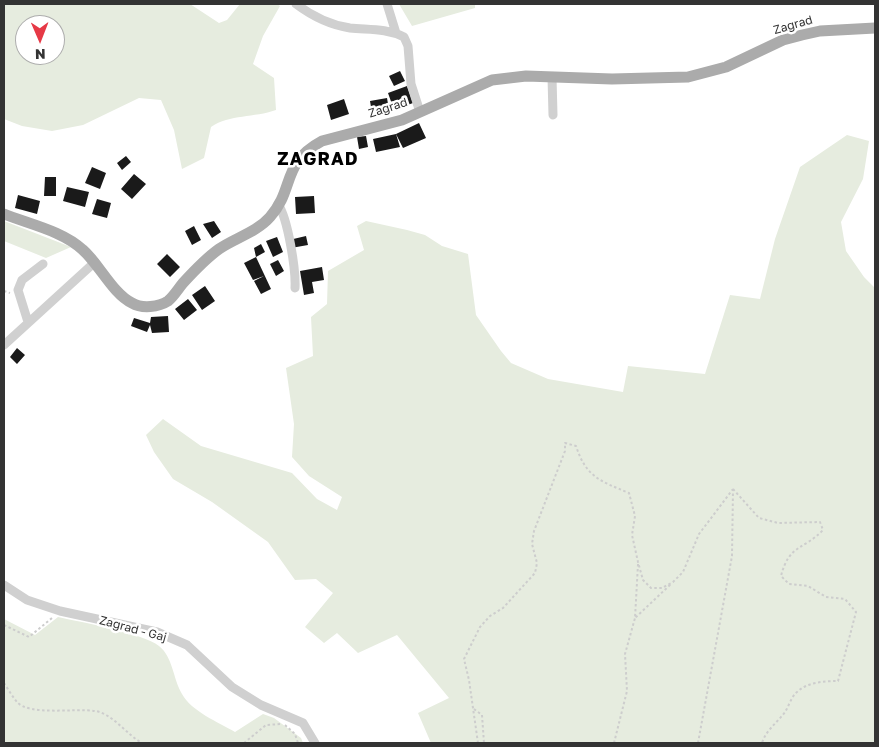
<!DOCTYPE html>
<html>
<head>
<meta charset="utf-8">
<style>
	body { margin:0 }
	#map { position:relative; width:879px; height:747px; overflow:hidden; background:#fff; font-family:"Golos Text",sans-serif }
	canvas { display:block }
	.frame { position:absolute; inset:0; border:5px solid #333; pointer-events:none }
	.north { position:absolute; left:15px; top:15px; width:50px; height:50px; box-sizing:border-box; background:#fff; border:1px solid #adadad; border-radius:50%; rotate:179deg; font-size:14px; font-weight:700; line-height:20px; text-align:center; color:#333 }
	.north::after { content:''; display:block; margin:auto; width:18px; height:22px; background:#e63946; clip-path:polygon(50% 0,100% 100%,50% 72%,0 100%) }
</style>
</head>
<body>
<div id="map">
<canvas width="879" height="747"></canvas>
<div class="frame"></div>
<div class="north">N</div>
</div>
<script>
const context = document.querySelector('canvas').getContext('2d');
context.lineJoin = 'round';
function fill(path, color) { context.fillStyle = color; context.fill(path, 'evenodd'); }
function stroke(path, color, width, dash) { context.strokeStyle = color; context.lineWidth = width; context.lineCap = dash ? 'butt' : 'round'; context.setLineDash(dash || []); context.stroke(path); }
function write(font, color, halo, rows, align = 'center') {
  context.font = font + ' "Golos Text",sans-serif'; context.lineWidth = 5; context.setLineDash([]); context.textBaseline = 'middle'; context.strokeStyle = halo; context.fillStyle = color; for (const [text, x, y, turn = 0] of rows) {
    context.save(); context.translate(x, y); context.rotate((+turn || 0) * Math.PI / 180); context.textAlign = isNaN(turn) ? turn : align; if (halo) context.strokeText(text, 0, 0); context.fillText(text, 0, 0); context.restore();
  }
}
fill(new Path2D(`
	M4 4H190L219 23 227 20 240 4H277L280 6 263 36 253 64 274 78 276 110C254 118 230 114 211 127L204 158 182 169 174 130 161 100 139 98 83 125 52 131 22 126 4 119ZM25 25H55V55H25Z
	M399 4H475V8L412 26Z
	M847 135 869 141 863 179 841 222 846 251 864 277 875 288V743H431L418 713 449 698 397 635 358 653 337 633 324 643 305 627 333 593 316 579 295 580 268 542 212 502 173 479 154 452 146 435 163 419 201 446 292 473 317 499 337 510 342 497 309 476 292 457 294 424 286 368 313 356 311 317 327 304 328 271 364 250 357 226 366 221 407 230 425 235 442 246 468 254 476 315 501 351 511 363 548 379 623 392 628 366 705 374 730 295 760 299 775 239 800 167Z
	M4 221 71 247 46 258 4 241Z
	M58 617C80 622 143 633 159 646 173 657 173 679 182 694 191 711 218 722 235 732L263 714 274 718 301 738 303 743H4V619L35 635Z`), '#e6ecdf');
fill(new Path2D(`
	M400 71 405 81 394 86 389 76Z
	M407 86 413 103 394 110 388 93Z
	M387 98 389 110 372 113 370 101Z
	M344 99 349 114 331 120 327 105Z
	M419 123 426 138 403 148 396 134Z
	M396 134 400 147 376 152 373 139Z
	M366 136 368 147 359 149 357 137Z
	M126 156 131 162 122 170 117 163Z
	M92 167 106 173 100 189 85 183Z
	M134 174 146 184 132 199 121 189Z
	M45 177H56V196H44Z
	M67 187 89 192 85 207 63 201Z
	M18 195 40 201 37 214 15 208Z
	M314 196 315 213 296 214 295 197Z
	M97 199 111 203 107 218 92 214Z
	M214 221 221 232 212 238 203 224Z
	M194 226 201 240 192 245 185 231Z
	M306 236 308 245 291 248 289 240Z
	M277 237 283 252 273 257 266 241Z
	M261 244 265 252 256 257 254 248Z
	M167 254 180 267 170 277 157 264Z
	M256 257 271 289 261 294 254 281 264 276 253 280 244 263Z
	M278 260 284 271 276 276 270 264Z
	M322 267 324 280 312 282 314 293 304 295 300 271Z
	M205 286 215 301 202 310 192 295Z
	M188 299 197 310 184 320 175 309Z
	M168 316 169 332 152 333 150 325 147 332 131 326 134 318 150 323 151 317Z
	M17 348 25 355 17 364 10 357Z`), '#1a1a1a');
stroke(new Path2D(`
	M4 291 10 293
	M733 489 759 518 778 523 820 522 823 530C804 550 789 544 781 576L789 584 808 586 826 597 845 599 856 612 838 681C825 681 807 682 797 692 791 697 789 706 785 712 777 723 766 730 762 743
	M638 564 635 618 671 584
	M4 625 29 637 52 618
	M4 683C8 689 12 696 17 702 29 716 75 708 95 711 112 713 127 735 142 743
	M474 709 482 715 484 743
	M285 725 295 734 298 743
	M244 743 266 725 281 724
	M478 743 469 680 464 659 480 627 490 616 503 608 535 573 537 563 532 544 534 531 565 451V443L576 446C586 477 600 481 629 493L635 516 632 535 638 562 643 580 651 588H662L673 582 683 572 699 534 733 489
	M614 743 627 691 625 654 635 618
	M698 743 732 556 733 489`), '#cdcdcd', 2, [2.5, 2.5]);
stroke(new Path2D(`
	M296 4C312 16 330 25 350 28 368 30 386 28 404 37L408 46 411 84 420 112
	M387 4 396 33
	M552 77 553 115
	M278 204C288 219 296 270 295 288
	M28 322 18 290 22 280 43 264
	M4 345 95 262
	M4 585 27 600 60 611 157 632 187 645 232 687 261 705 303 723 315 743`), '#d0d0d0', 9);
stroke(new Path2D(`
	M4 214C29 224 63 231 83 250 99 264 113 294 132 303 142 309 159 307 168 301 174 296 178 289 183 283 194 271 205 259 219 249 235 238 257 232 270 217 295 189 281 163 322 141L402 120 492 80 526 76 612 79 688 77 726 67 783 40 802 35 820 31 875 28`), '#ababab', 11);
write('12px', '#333', '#fff', [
	["Zagrad",793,25,-16],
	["Zagrad",388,108,-18],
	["Zagrad - Gaj",133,629,15]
]);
context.letterSpacing = '1px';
write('bold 18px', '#000', '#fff', [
	["ZAGRAD",318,159]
]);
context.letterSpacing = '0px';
</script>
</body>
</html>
